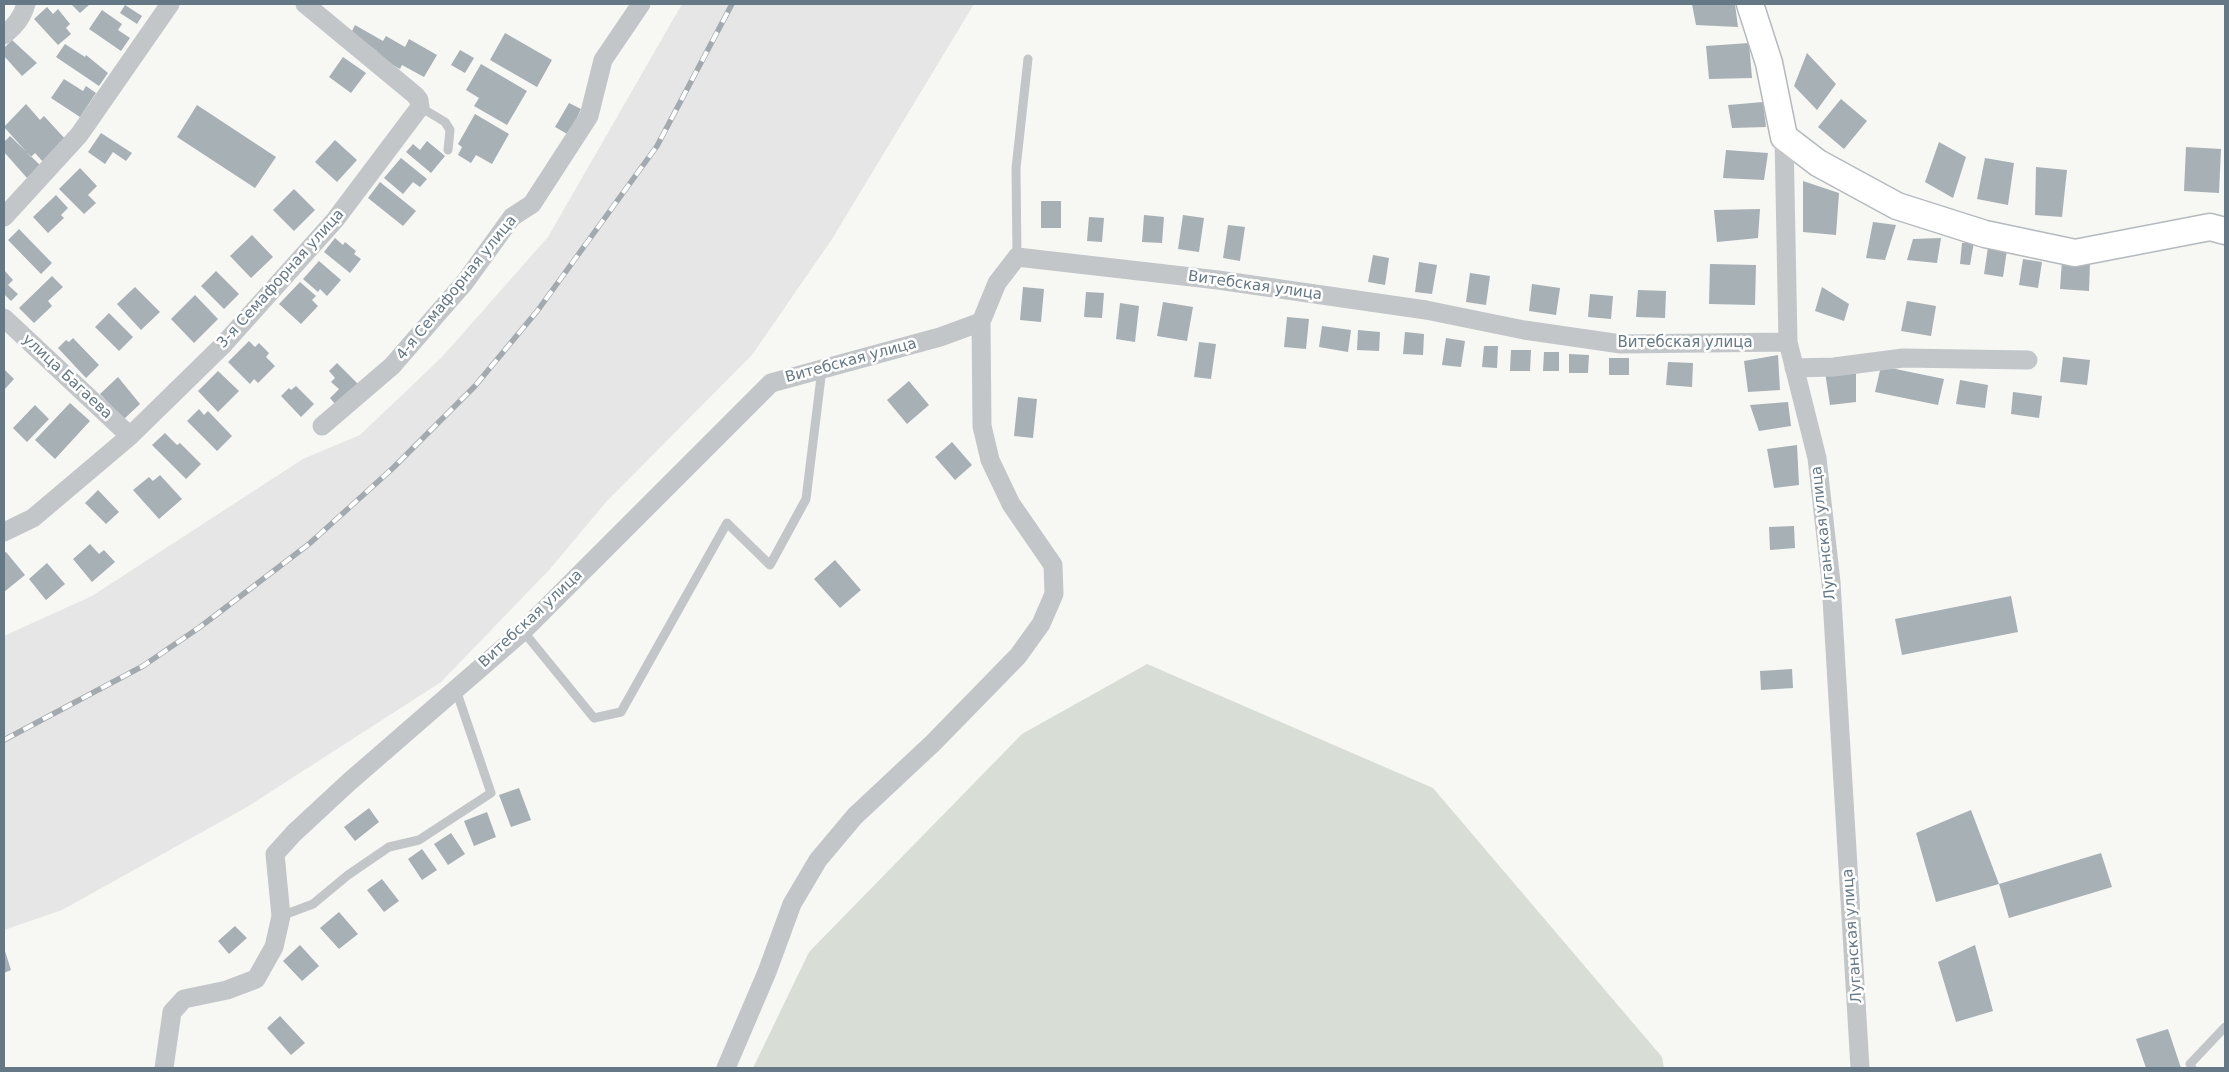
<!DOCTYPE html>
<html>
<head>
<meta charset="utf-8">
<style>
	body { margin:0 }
	#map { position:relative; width:2229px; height:1072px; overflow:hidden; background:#f7f7f4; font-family:"DejaVu Sans",sans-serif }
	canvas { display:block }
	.frame { position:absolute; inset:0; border:5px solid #657885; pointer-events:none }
</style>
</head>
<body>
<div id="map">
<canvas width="2229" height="1072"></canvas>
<div class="frame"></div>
</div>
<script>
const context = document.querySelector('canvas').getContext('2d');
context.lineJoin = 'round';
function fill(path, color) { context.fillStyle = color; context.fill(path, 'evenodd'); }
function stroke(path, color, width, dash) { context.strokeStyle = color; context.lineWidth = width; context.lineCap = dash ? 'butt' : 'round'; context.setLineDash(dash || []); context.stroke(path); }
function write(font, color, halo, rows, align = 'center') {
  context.font = font + ' "DejaVu Sans",sans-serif'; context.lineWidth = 5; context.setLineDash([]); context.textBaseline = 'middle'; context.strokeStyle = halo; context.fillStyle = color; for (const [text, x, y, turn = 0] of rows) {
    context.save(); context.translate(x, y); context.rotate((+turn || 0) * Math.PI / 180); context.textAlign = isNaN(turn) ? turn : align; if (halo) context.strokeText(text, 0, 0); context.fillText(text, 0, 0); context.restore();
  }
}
fill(new Path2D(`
	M682 4H974L832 239 752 355 606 502 550 569 441 682 247 807 62 910 4 930V636L92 596 303 459 360 435 442 357 548 237Z`), '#e5e6e5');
fill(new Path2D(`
	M1147 664 1433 788 1662 1057 1664 1068H753L809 952 1022 734Z`), '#d8ded5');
fill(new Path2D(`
	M71 4H90L80 13Z
	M1692 4H1735L1738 27 1696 25Z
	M125 5 142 16 137 24 120 13Z
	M47 7 53 14 58 9 70 24 66 28 71 34 58 45 34 19Z
	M102 10 122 24 118 30 130 38 121 51 89 29Z
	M355 25 383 41 386 36 405 47 409 39 437 55 424 77 402 65 400 69 375 55 377 51 350 35Z
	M505 33 552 60 537 87 490 60Z
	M12 40 37 63 22 76 4 56V48Z
	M1749 43 1752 78 1709 79 1706 46Z
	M65 44 85 57 86 55 108 73 99 86 56 57Z
	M460 50 474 58 465 73 451 65Z
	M1807 53 1836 84 1817 110 1794 86Z
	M343 57 366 73 351 93 329 77Z
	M481 64 527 91 507 125 474 106 479 98 466 90Z
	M64 79 83 91 86 86 96 93 80 117 51 98Z
	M1841 99 1867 121 1844 149 1818 127Z
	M1763 102 1766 127 1732 128 1728 105Z
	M569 103 581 109 569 135 555 127Z
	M26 104 40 120 44 116 68 142 44 163 35 153 31 157 4 127Z
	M197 105 276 157 255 188 177 137Z
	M475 114 509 134 492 164 476 155 471 163 458 155 462 147 458 144Z
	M101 133 132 153 126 161 113 152 105 164 88 152Z
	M10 136 41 166 27 178 4 152V142Z
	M335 140 357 160 337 182 315 162Z
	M427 141 445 156 431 173 406 152 413 144 420 150Z
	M1939 142 1966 157 1953 198 1925 182Z
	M2186 147 2221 149 2219 193 2184 191Z
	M1726 150 1768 153 1764 180 1723 178Z
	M401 158 427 179 420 187 413 182 403 194 384 178Z
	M1985 158 2014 163 2008 205 1977 199Z
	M2036 167 2067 170 2062 217 2035 215Z
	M80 168 97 186 88 195 96 203 84 214 59 189Z
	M1803 181 1839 193 1836 235 1803 232Z
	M380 182 416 211 403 226 368 198Z
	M294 189 315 210 294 231 273 210Z
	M56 195 68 208 61 215 64 218 48 233 33 217Z
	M1041 201H1061V228H1041Z
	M1760 209 1758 238 1717 242 1714 210Z
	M1144 215 1164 217 1162 243 1142 242Z
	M1183 215 1204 218 1199 252 1178 249Z
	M1089 217 1104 218 1102 242 1087 241Z
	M1873 222 1896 225 1885 260 1866 258Z
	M1228 225 1245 227 1240 261 1223 258Z
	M19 229 52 263 41 274 8 240Z
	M252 235 273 257 251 278 230 256Z
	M335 238 343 245 345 242 356 251 354 254 361 259 350 273 324 252Z
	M1941 238 1937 263 1907 260 1913 239Z
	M1974 242 1970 265 1960 264 1962 243Z
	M1988 247 2007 250 2003 277 1984 274Z
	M1373 255 1389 258 1385 285 1368 282Z
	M2023 259 2042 262 2038 288 2019 285Z
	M2062 260 2090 262 2089 291 2060 289Z
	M319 261 341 280 327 296 320 289 318 292 303 279Z
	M1419 262 1437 265 1432 294 1415 292Z
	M1710 264 1756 265 1755 305 1709 304Z
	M4 270 13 280 8 285 18 294 11 301 4 294Z
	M216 271 239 294 224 309 201 286Z
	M1470 273 1490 276 1486 305 1466 302Z
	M52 276 63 287 48 301 52 306 34 323 19 308Z
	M300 282 316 296 312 300 318 306 301 324 279 304Z
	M1532 284 1560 288 1556 315 1529 311Z
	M135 287 160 312 141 330 117 304Z
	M1023 287 1044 289 1041 322 1020 320Z
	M1822 287 1849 304 1844 321 1815 311Z
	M1638 290 1666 291 1665 318 1636 317Z
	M1086 292 1104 293 1102 318 1084 317Z
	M1590 294 1613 296 1611 319 1588 317Z
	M195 295 218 319 194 343 171 319Z
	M1907 301 1936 306 1931 336 1901 331Z
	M1163 302 1193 307 1187 341 1157 336Z
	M1120 303 1139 306 1135 342 1116 339Z
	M109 313 133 337 119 351 95 327Z
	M1287 317 1309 319 1306 349 1284 347Z
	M1322 326 1351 330 1348 352 1319 347Z
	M1358 330 1380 332 1379 351 1357 350Z
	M1405 332 1424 334 1423 355 1403 354Z
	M73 338 99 365 86 378 58 348 66 340 69 342Z
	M1446 338 1465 341 1461 367 1442 365Z
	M249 341 255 347 259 343 269 353 266 357 275 366 258 383 254 379 250 384 228 362Z
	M1199 342 1216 344 1211 379 1194 377Z
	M1484 346H1498L1497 368 1482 367Z
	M1511 350H1531L1530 371H1510Z
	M1544 352H1559V371H1543Z
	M1569 354 1589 355 1588 373H1569Z
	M1778 355 1780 390 1748 392 1744 361Z
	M2063 357 2090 360 2087 385 2060 382Z
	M1609 358H1629V375H1609Z
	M1668 362 1693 363 1692 387 1666 385Z
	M337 363 358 384 336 405 330 398 339 389 331 382 335 378 329 371Z
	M1881 366 1944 379 1938 405 1875 392Z
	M4 369 14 379 4 390Z
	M218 371 239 391 218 412 198 391Z
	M1825 372 1856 374V402L1830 405Z
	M118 377 140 404 124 419 100 394Z
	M1960 380 1988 385 1985 408 1956 404Z
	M909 381 929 405 907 424 887 400Z
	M296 386 314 404 301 417 281 396 289 388 291 390Z
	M2013 392 2042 396 2039 418 2011 414Z
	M1018 397 1037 399 1033 438 1014 436Z
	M1788 402 1791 426 1759 431 1750 405Z
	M70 403 90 421 55 459 35 440Z
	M35 405 49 419 27 442 13 428Z
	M199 409 204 415 208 411 232 436 217 451 187 421Z
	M165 433 177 445 180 443 201 464 186 479 152 445Z
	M952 442 972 465 955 480 935 457Z
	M1797 445 1799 485 1774 488 1767 449Z
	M160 475 182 499 159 519 133 490 149 477 153 481Z
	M98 490 119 512 106 524 85 503Z
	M1794 526 1795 548 1770 550 1769 527Z
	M90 544 99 554 104 550 115 562 92 582 73 559Z
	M6 552 25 575 4 592V553Z
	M835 560 861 590 840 608 814 579Z
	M47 563 65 584 46 600 29 579Z
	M2011 596 2018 632 1902 655 1895 619Z
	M1792 669 1793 688 1761 690 1760 671Z
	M519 788 531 820 511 827 499 795Z
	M369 808 379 822 355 841 344 827Z
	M1971 810 1999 884 2101 853 2112 887 2009 918 1999 884 1936 902 1916 833Z
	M487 812 496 837 474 846 464 821Z
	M451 833 465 854 448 865 434 844Z
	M422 849 437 870 422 880 408 859Z
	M382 879 399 901 384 912 367 890Z
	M339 912 358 934 339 949 320 928Z
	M235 926 247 938 229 954 218 941Z
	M300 945 319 966 302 981 283 961Z
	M1975 945 1993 1011 1956 1022 1938 962Z
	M4 948 11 970 4 973Z
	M280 1016 305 1043 291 1055 267 1028Z
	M2168 1029 2181 1068H2146L2136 1039Z`), '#a7b0b5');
const secondary = new Path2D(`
	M1750 4 1769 63 1784 137 1818 163 1897 206 1985 234 2075 253 2210 227 2225 231`);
stroke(secondary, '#b4babe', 29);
stroke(new Path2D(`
	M420 107 445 122 450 130 448 150
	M1017 257 1016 168 1028 59
	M523 631 594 718 621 712 727 523 770 565 806 499 822 369
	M281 916 313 904 348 875 389 847 419 840 491 793 456 690
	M2192 1068 2190 1064 2225 1027`), '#c2c6c9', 9);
stroke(new Path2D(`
	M4 35C15 26 22 18 26 4
	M1784 137 1788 342 1817 458 1831 582 1860 1068
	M4 217 79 135 170 4
	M4 318 130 436
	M1794 368 1834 367 1903 358 2028 360
	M322 426 392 366 465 282 512 217 532 204 589 116 603 60 641 4
	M4 532 33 518 130 436 223 345 335 220 420 107 419 100 415 95 305 4
	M164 1068 172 1012 184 999 227 990 256 979 274 947 281 916 275 854 294 833 349 782 523 631 771 383 940 337 981 322 997 283 1017 257 1218 280 1426 310 1524 330 1621 344 1788 342
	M726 1068 767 972 792 904 818 860 855 816 933 743 1018 656 1041 624 1054 594 1053 565 1011 504 990 460 982 426 981 322`), '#c2c6c9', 19);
stroke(secondary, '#fff', 26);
const rail = new Path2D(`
	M4 740 143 666 200 627 309 544 393 468 475 386 538 310 657 146 732 4`);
stroke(rail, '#a2aaaf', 5.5);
stroke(rail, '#fff', 4, [11]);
write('15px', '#657885', '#fff', [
	["3-я Семафорная улица",281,279,-48],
	["Витебская улица",1255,286,8],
	["4-я Семафорная улица",457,288,-51],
	["Витебская улица",1685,343],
	["Витебская улица",851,361,-15],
	["улица Багаева",67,377,43],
	["Луганская улица",1824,533,-96],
	["Витебская улица",531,619,-43],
	["Луганская улица",1853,936,-94]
]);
</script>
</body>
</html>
